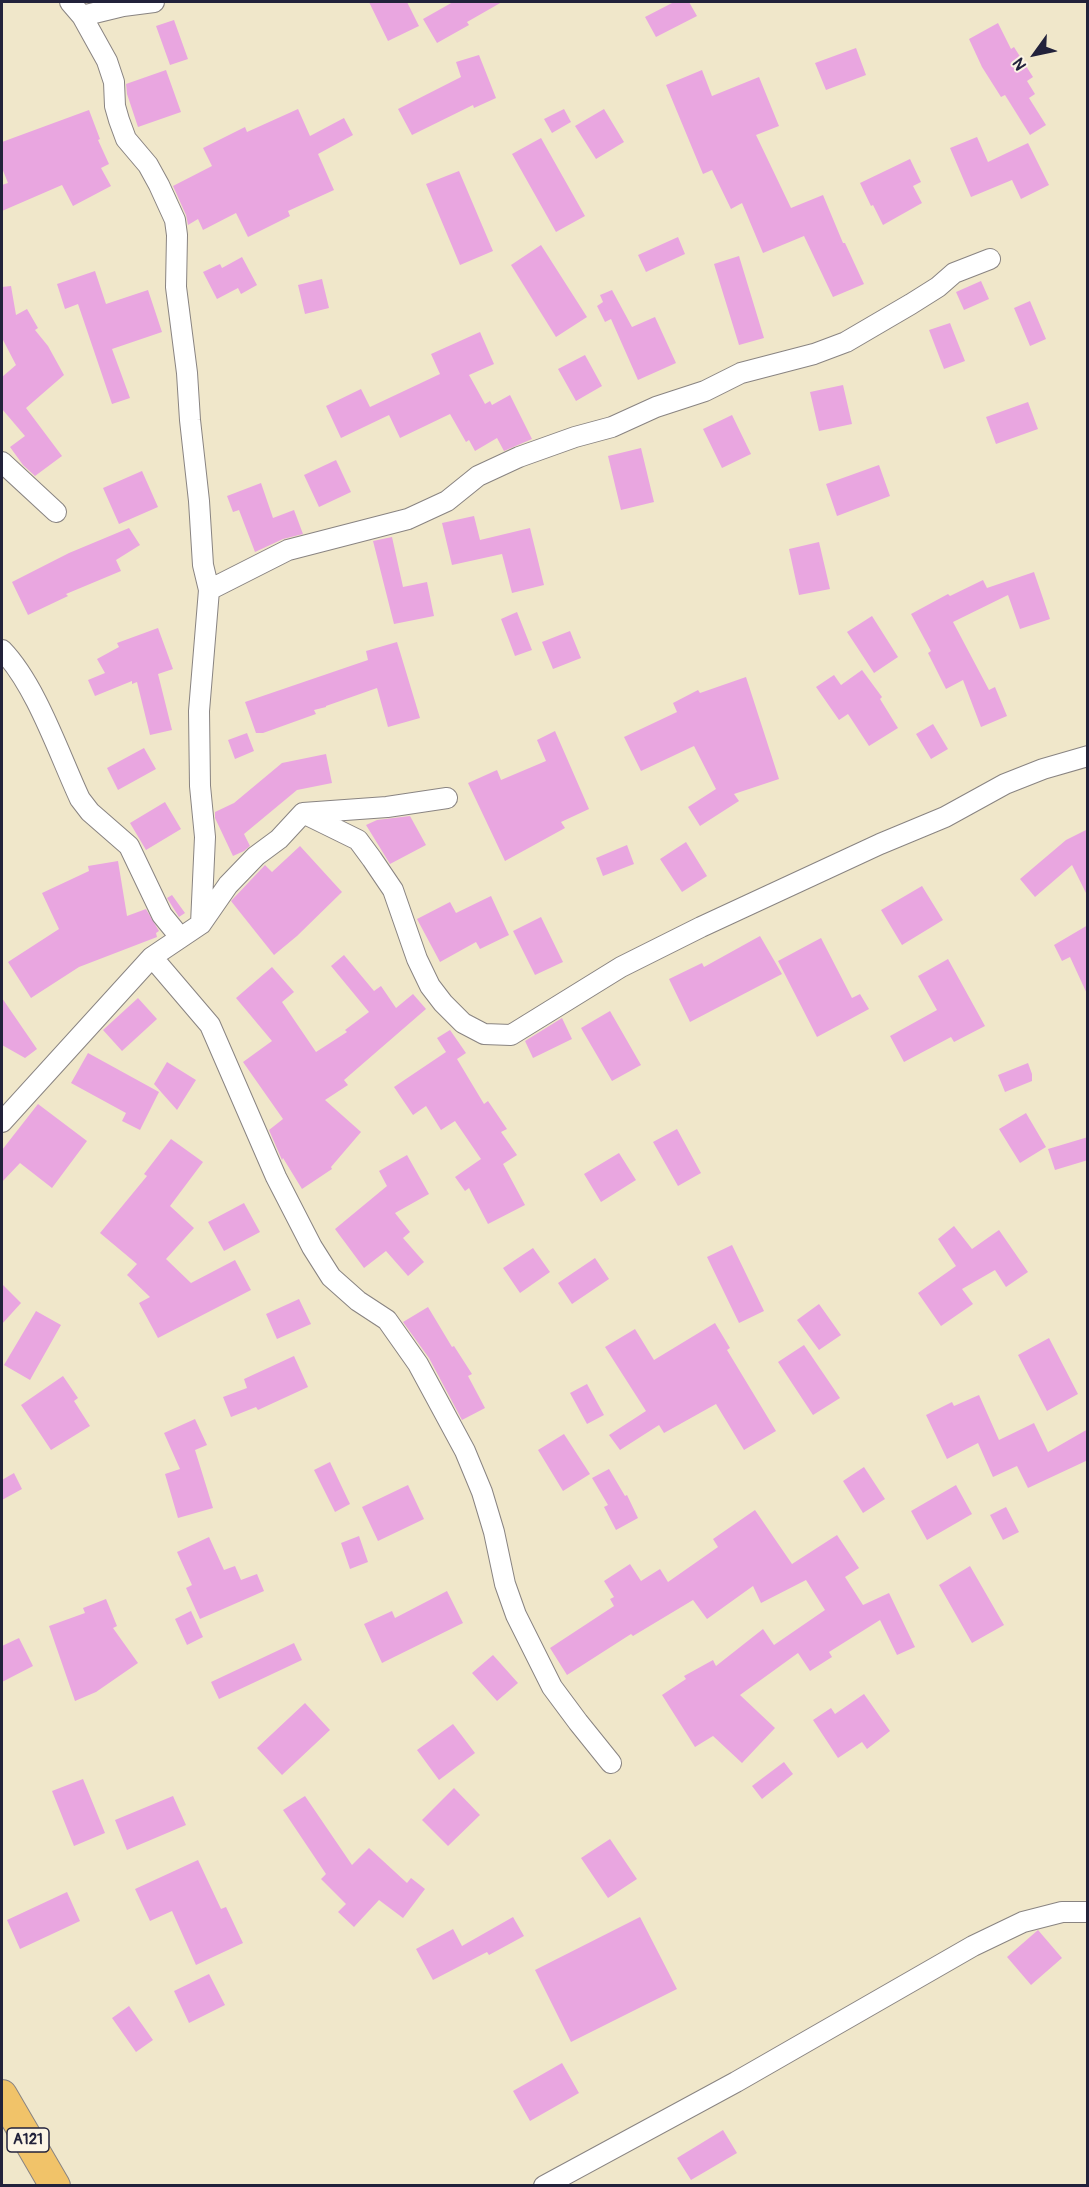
<!DOCTYPE html>
<html>
<head>
<meta charset="utf-8">
<style>
	body { margin:0 }
	#map { position:relative; width:1089px; height:2187px; overflow:hidden; background:#f0e7ca; font-family:Pangolin,sans-serif }
	canvas { display:block }
	.frame { position:absolute; inset:0; border:3px solid #22223b; pointer-events:none }
	.north { position:absolute; left:1005px; top:24px; width:60px; height:60px; -webkit-text-stroke:4px #fcf5e5; paint-order:stroke; rotate:237deg; font-size:16px; font-weight:700; line-height:24px; text-align:center; color:#22223b }
	.north::after { content:''; display:block; margin:auto; width:21px; height:27px; background:#22223b; clip-path:polygon(50% 0,100% 100%,50% 72%,0 100%) }
</style>
</head>
<body>
<div id="map">
<canvas width="1089" height="2187"></canvas>
<div class="frame"></div>
<div class="north">N</div>
</div>
<script>
const context = document.querySelector('canvas').getContext('2d');
context.lineJoin = 'round';
function fill(path, color) { context.fillStyle = color; context.fill(path, 'evenodd'); }
function stroke(path, color, width, dash) { context.strokeStyle = color; context.lineWidth = width; context.lineCap = dash ? 'butt' : 'round'; context.setLineDash(dash || []); context.stroke(path); }
function write(font, color, halo, rows, align = 'center') {
  context.font = font + ' Pangolin,sans-serif'; context.lineWidth = 5; context.setLineDash([]); context.textBaseline = 'middle'; context.strokeStyle = halo; context.fillStyle = color; for (const [text, x, y, turn = 0] of rows) {
    context.save(); context.translate(x, y); context.rotate((+turn || 0) * Math.PI / 180); context.textAlign = isNaN(turn) ? turn : align; if (halo) context.strokeText(text, 0, 0); context.fillText(text, 0, 0); context.restore();
  }
}
fill(new Path2D(`
	M369 2H407L419 26 388 41Z
	M453 2H502L467 22 469 25 437 43 423 19Z
	M674 2H689L697 16 656 37 645 17Z
	M174 20 188 59 170 65 156 26Z
	M998 23 1011 49 1014 47 1033 77 1027 81 1035 94 1029 98 1046 125 1030 135 1005 95 1001 97 982 67 969 39Z
	M856 48 866 75 826 90 815 63Z
	M479 55 496 98 474 108 473 105 412 135 398 109 461 77 456 62Z
	M166 70 181 112 138 127 127 94 126 84Z
	M702 70 712 96 759 77 779 126 756 135 791 208 823 195 843 243H845L864 284 833 297 804 236 763 253 742 203 731 209 712 170 703 174 666 85Z
	M298 109 310 136 344 118 353 135 318 154 334 190 288 211 290 216 248 237 236 213 203 230 198 219 188 225 186 215 173 186 212 166 203 148 245 127 247 132Z
	M564 109 571 122 552 133 544 119Z
	M604 109 624 142 596 159 575 126Z
	M89 110 100 139 98 140 109 164 101 168 111 186 73 206 62 185 2 211V185L8 183 2 168V142Z
	M977 137 988 162 1028 143 1049 185 1021 199 1012 180 971 197 950 148Z
	M541 138 585 216 556 232 512 154Z
	M910 159 921 182 913 186 922 203 883 225 873 205 871 206 860 183Z
	M459 171 493 251 460 265 426 184Z
	M678 237 685 254 646 272 638 255Z
	M541 245 587 317 556 337 511 265Z
	M739 256 764 338 739 345 714 264Z
	M242 257 257 285 241 294 238 288 217 299 203 272 220 264 222 268Z
	M95 271 106 304 148 290 162 332 112 349 130 398 112 404 78 304 65 309 57 284Z
	M322 279 329 308 305 314 298 285Z
	M981 281 989 299 964 310 956 292Z
	M11 286 16 315 27 309 38 328 35 330 48 346 64 375 26 408 62 456 35 476 23 465 10 447 25 436 2 409V377L16 365 2 338V287Z
	M612 290 632 327 655 317 676 363 638 380 611 319 605 322 597 306 603 302 600 295Z
	M1030 301 1046 339 1030 346 1014 308Z
	M950 323 965 361 944 369 929 330Z
	M480 332 494 364 469 375 485 404 490 401 492 405 510 395 532 439 504 451 497 438 475 451 469 440 466 442 450 414 400 438 389 415 341 438 326 406 361 389 370 407 440 374 431 354Z
	M585 355 602 386 576 401 558 369Z
	M843 385 852 424 819 431 810 392Z
	M1028 402 1038 429 996 444 986 417Z
	M732 415 751 454 722 468 703 429Z
	M641 448 654 502 621 510 608 456Z
	M336 460 351 492 319 507 304 475Z
	M879 465 890 496 837 516 826 484Z
	M142 471 158 507 119 524 103 488Z
	M261 483 273 518 294 510 303 534 283 539 255 552 239 510 233 512 227 496Z
	M474 516 480 540 530 528 544 585 512 593 502 554 452 565 442 523Z
	M129 528 140 545 116 560 121 571 66 594 68 596 28 615 12 582 69 553Z
	M392 537 403 587 427 582 434 616 394 624 373 541Z
	M819 542 830 589 799 595 789 549Z
	M1034 572 1050 619 1020 629 1008 595 953 622 989 690 995 687 1007 716 981 727 963 680 946 689 928 653 931 651 911 614 948 594 950 596 983 580 987 588Z
	M517 612 532 650 515 656 501 619Z
	M872 616 898 657 874 673 847 632Z
	M158 628 173 669 158 674 172 730 150 735 137 682 132 684V681L95 696 88 680 105 673 97 659 119 647 117 643Z
	M570 631 581 658 553 669 542 642Z
	M397 642 420 718 388 727 377 688 326 706V707L314 710 316 714 263 733H256L245 702 368 660 366 651Z
	M862 670 882 697 880 699 898 728 869 746 848 714 839 720 816 687 834 675 841 685Z
	M746 677 779 779 734 794 739 801 700 826 688 807 716 789 694 746 641 771 624 737 677 712 673 703 698 690 700 693Z
	M933 724 948 749 931 759 916 734Z
	M555 731 589 809 561 822 565 828 505 861 468 783 497 770 501 780 546 761 537 740Z
	M247 733 254 751 235 759 228 740Z
	M144 748 156 769 118 790 107 768Z
	M326 754 332 783 297 790 244 834 250 846 244 851 233 856 215 818V812L234 803 282 763Z
	M165 802 181 829 146 850 130 823Z
	M410 816 426 845 390 864 366 825 377 820Z
	M1088 829V897L1072 865 1035 897 1020 879 1066 840Z
	M686 842 707 876 682 892 660 859Z
	M627 845 634 864 603 876 596 858Z
	M300 846 342 892 297 936 274 955 231 901 265 865 272 872Z
	M118 861 127 916 146 909 159 931 156 933 157 937 79 967 31 998 8 962 59 929 42 893 89 871 88 866Z
	M922 886 943 920 902 945 881 910Z
	M172 895 185 913 179 917 167 898Z
	M491 896 509 935 480 949 476 942 440 962 417 919 450 902 456 913Z
	M541 917 563 962 535 975 513 931Z
	M1088 925V996L1070 957 1062 961 1054 945Z
	M760 936 782 974 690 1022 669 979 702 963 704 967Z
	M821 938 852 998 860 994 869 1009 817 1037 778 961Z
	M344 955 374 991 381 986 396 1008 413 994 426 1009 344 1080 348 1085 325 1100 361 1132 331 1167 332 1169 302 1189 283 1158 282 1160 269 1130 283 1119 243 1062 272 1041 236 998 272 967 294 992 282 1002 316 1052 347 1032 345 1030 369 1012 331 966Z
	M948 959 985 1026 954 1042 951 1037 904 1062 890 1036 937 1010 918 976Z
	M2 998 37 1049 25 1058 2 1045Z
	M138 998 157 1019 122 1051 103 1030Z
	M610 1011 641 1065 612 1081 581 1028Z
	M562 1018 572 1039 533 1058 525 1041Z
	M450 1030 466 1053 457 1059 484 1104 488 1101 507 1129 501 1132 517 1155 503 1164 525 1205 488 1224 469 1188 465 1191 455 1177 481 1159 455 1121 441 1130 426 1106 413 1115 394 1087 446 1052 437 1038Z
	M88 1053 159 1092 140 1130 122 1121 126 1113 71 1083Z
	M167 1062 196 1080 177 1110 154 1084Z
	M1028 1063 1032 1074V1081L1005 1092 998 1075Z
	M38 1104 87 1141 52 1188 20 1163 2 1182V1150Z
	M1026 1113 1046 1147 1020 1163 999 1129Z
	M677 1129 701 1173 678 1186 653 1142Z
	M1088 1137V1160L1055 1170 1048 1149Z
	M171 1139 203 1162 170 1206 194 1228 166 1259 191 1283 235 1260 251 1290 158 1338 139 1303 150 1297 127 1275 137 1264 100 1233 147 1176 144 1174Z
	M619 1153 636 1180 601 1202 584 1174Z
	M407 1155 429 1194 395 1213 410 1232 403 1238 424 1262 408 1276 386 1251 364 1268 335 1229 387 1186 379 1171Z
	M244 1203 260 1232 224 1251 208 1222Z
	M954 1226 972 1249 999 1230 1028 1272 1006 1287 995 1270 962 1289 973 1304 941 1326 918 1293 956 1266 938 1239Z
	M732 1245 764 1311 739 1323 707 1257Z
	M533 1248 550 1272 520 1293 503 1268Z
	M595 1258 609 1279 572 1304 558 1283Z
	M2 1284 21 1303 2 1324Z
	M299 1299 311 1324 277 1339 266 1314Z
	M819 1304 841 1335 819 1350 797 1320Z
	M428 1307 452 1347 454 1346 472 1374 468 1376 485 1408 462 1420 429 1358 403 1322Z
	M36 1311 61 1325 30 1380 4 1365Z
	M715 1323 730 1348 727 1350 776 1431 744 1450 716 1404 664 1433 659 1425 620 1450 609 1435 646 1411 605 1347 635 1329 654 1360Z
	M1049 1338 1078 1394 1047 1411 1018 1355Z
	M804 1345 840 1398 813 1415 778 1362Z
	M294 1356 308 1387 258 1410 256 1407 231 1417 223 1397 247 1388 244 1379Z
	M63 1376 78 1398 74 1401 90 1426 51 1450 21 1405Z
	M587 1384 604 1415 587 1424 570 1393Z
	M979 1395 999 1440 1034 1423 1048 1452 1088 1429V1460L1028 1488 1017 1466 993 1477 978 1443 947 1459 926 1415 952 1402 954 1406Z
	M195 1419 207 1445 195 1450 213 1508 178 1518 165 1474 180 1469 164 1433Z
	M564 1434 590 1474 563 1491 538 1450Z
	M330 1462 350 1504 335 1512 314 1470Z
	M864 1467 885 1499 863 1513 843 1481Z
	M609 1469 625 1496 627 1495 638 1518 616 1530 604 1507 608 1505 592 1478Z
	M14 1473 22 1489 2 1500V1480Z
	M408 1485 424 1519 378 1541 362 1507Z
	M956 1485 972 1514 927 1540 911 1511Z
	M1006 1507 1019 1532 1003 1540 990 1515Z
	M755 1510 792 1564 837 1535 859 1568 845 1577 863 1605 889 1593 915 1647 897 1655 880 1620 829 1652 832 1657 810 1671 798 1653 740 1695 775 1728 742 1763 713 1736 695 1747 662 1695 686 1679 684 1676 713 1660 716 1666 763 1629 774 1645 825 1610 806 1580 761 1603 753 1586 707 1619 693 1600 633 1636 631 1634 567 1675 550 1648 614 1606 610 1599 614 1597 604 1581 630 1564 641 1581 660 1569 668 1582 718 1547 713 1539Z
	M359 1536 368 1562 350 1569 341 1543Z
	M209 1537 224 1570 235 1566 241 1580 257 1574 264 1591 200 1619 186 1588 192 1585 177 1552Z
	M970 1566 1004 1625 972 1643 939 1585Z
	M447 1591 463 1623 382 1663 364 1624 392 1611 395 1618Z
	M106 1599 117 1626 113 1628 138 1663 96 1692 75 1701 49 1626 85 1613 83 1608Z
	M191 1611 203 1637 187 1645 175 1619Z
	M19 1638 33 1666 2 1682V1646Z
	M294 1643 302 1660 219 1699 211 1682Z
	M493 1655 518 1683 497 1701 472 1673Z
	M864 1694 890 1731 867 1749 862 1742 838 1758 813 1720 831 1708 835 1714Z
	M305 1703 330 1730 282 1775 257 1748Z
	M453 1724 475 1753 439 1780 417 1750Z
	M784 1762 793 1774 762 1799 752 1786Z
	M83 1779 105 1833 74 1846 52 1791Z
	M454 1788 480 1815 448 1846 422 1820Z
	M173 1796 186 1825 127 1850 115 1820Z
	M305 1796 352 1865 369 1848 407 1883 411 1878 425 1889 403 1918 379 1900 354 1927 338 1912 346 1904 321 1879 326 1874 283 1810Z
	M610 1839 637 1879 608 1898 581 1858Z
	M198 1860 221 1909 226 1907 243 1943 196 1965 172 1911 150 1921 135 1889Z
	M67 1892 80 1921 20 1949 7 1920Z
	M513 1917 524 1936 489 1955 487 1952 433 1980 416 1949 453 1929 462 1946Z
	M640 1917 677 1989 571 2042 535 1970Z
	M1038 1930 1062 1958 1031 1985 1007 1957Z
	M209 1974 225 2005 189 2023 174 1991Z
	M129 2006 153 2040 136 2052 112 2018Z
	M562 2063 579 2093 530 2121 513 2091Z
	M723 2130 737 2153 691 2180 677 2158Z`), '#e9a6e0');
const street = new Path2D(`
	M70 2 82 16 107 61 114 82 115 106 119 120 126 139 148 165 159 185 175 220 177 235 176 287 187 373 190 420 199 501 203 565 209 590 199 711 200 786 205 837 201 924
	M82 16 123 6 154 2
	M2 462 56 512
	M209 590 288 550 408 519 447 501 478 476 519 457 575 437 612 427 656 407 705 391 741 373 814 354 846 342 911 304 938 287 954 273 990 259
	M2 650C36 685 59 754 80 799L90 812 129 846 162 915 180 937
	M303 813 358 840 372 859 393 890 417 959 430 986 443 1003 463 1023 484 1034 511 1035 621 967 701 927 880 844 945 817 1005 784 1043 769 1088 756
	M152 957 210 1025 276 1177 312 1247 331 1277 358 1301 387 1320 418 1364 465 1451 482 1492 494 1532 505 1584 516 1615 552 1687 578 1722 611 1763
	M2 1122 152 957 201 924 228 885 256 856 279 839 303 813 387 807 447 798
	M544 2186 736 2082 973 1946 1023 1922 1062 1912H1088`);
const primary = new Path2D(`
	M2 2095 55 2186`);
stroke(street, '#898482', 22);
stroke(primary, '#898482', 32);
stroke(street, '#fff', 20);
stroke(primary, '#f1c369', 30);
for (const [x, y, w] of [
	[28,2140,42]
]) { const box = new Path2D(); box.roundRect(x - w / 2, y - 12, w, 24, 4.5); context.fillStyle = '#fcf5e5'; context.fill(box); stroke(box, '#22223b', 1.5); }
write('bold 15px', '#22223b', null, [
	["A121",28,2140]
]);
</script>
</body>
</html>
